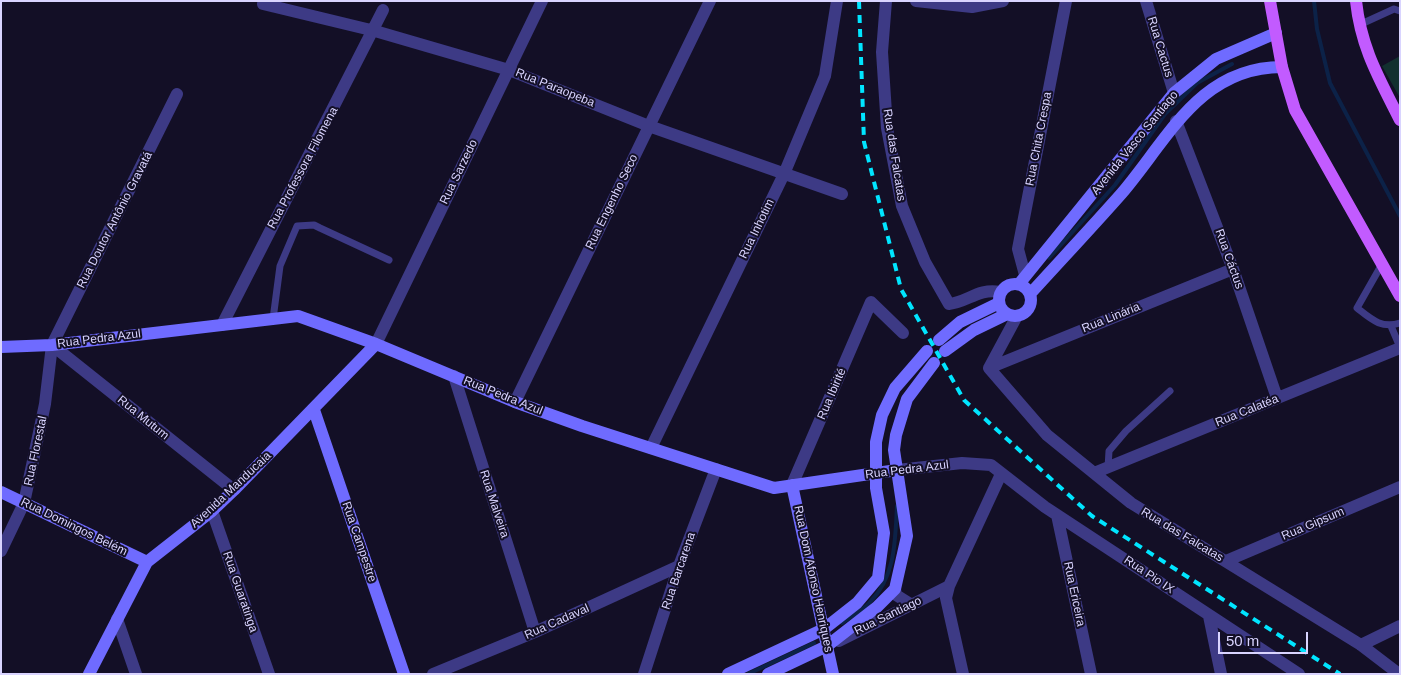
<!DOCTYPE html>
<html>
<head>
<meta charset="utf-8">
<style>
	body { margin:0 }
	#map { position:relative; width:1401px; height:675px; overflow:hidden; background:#130f26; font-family:Arial,sans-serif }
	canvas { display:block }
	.frame { position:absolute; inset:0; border:2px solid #d9d4ff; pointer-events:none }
	.scale { position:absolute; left:1218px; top:632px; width:90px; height:22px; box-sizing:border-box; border:2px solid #d9d4ff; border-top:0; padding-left:6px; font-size:15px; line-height:18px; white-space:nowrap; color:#d9d4ff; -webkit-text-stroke:4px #130f26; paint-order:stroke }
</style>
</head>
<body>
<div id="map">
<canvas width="1401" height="675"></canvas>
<div class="frame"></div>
<div class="scale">50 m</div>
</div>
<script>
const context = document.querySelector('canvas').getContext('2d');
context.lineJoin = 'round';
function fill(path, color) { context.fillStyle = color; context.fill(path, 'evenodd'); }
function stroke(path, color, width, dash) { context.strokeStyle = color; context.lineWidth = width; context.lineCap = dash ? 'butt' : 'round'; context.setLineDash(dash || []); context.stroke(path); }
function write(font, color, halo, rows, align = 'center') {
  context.font = font + ' Arial,sans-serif'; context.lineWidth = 4; context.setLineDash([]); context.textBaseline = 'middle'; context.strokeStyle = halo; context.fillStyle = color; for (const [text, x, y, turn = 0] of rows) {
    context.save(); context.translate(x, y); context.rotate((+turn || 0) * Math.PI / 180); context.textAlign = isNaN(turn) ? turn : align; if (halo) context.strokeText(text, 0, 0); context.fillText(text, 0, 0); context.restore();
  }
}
fill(new Path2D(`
	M1400 56V98L1382 66Z`), '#12302f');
stroke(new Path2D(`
	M1314 1 1317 29 1330 83 1400 216
	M1049 258 1115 185 1165 114 1197 83 1232 64
	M842 623C851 617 863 610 870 602 896 576 895 540 897 506
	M748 674 814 643`), '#0c2248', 4);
stroke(new Path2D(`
	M1359 25 1394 9 1400 11
	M1382 264 1357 308C1371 319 1381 329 1400 323
	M273 319 280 266 297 226 314 225 320 228 389 260
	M1391 326 1400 347
	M1108 468 1109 451 1126 431 1170 391`), '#3d3a85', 7);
stroke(new Path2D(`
	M886 1 882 52 887 128 902 206 925 262 949 304C968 302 978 288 1000 292
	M916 1 972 7 1003 1
	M1146 1 1174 93
	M263 4 375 31 509 70 649 126 842 194
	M1176 121 1233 269 1277 398
	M1025 275 1018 249 1066 1
	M222 325 383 10
	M376 344 542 1
	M52 345 234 490
	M989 368 1047 435 1131 503 1361 645 1399 674
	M989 368 1233 269
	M989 368 1017 316
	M454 376 535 632
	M515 402 710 1
	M651 448 784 174 825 76 837 1
	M897 470 962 463 991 465 1045 507 1299 674
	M1094 473 1400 348
	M792 485 871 302 903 333
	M212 511 269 674
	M1057 515 1091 674
	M1 551 24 503 45 404 52 345 177 94
	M1226 561 1400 487
	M895 589 896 595 912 605
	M1209 616 1221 674
	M117 619 136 674
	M839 641 949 586
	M1361 645 1400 626
	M433 674 535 632 679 566
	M644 674 679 566 716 469
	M963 674 946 598 949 586 1001 474`), '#3d3a85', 12);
stroke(new Path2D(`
	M999 300a16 16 0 1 1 32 0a16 16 0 1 1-32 0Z
	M1019 284 1174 93 1216 59 1276 33
	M1030 294C1060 261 1092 227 1122 193 1168 139 1200 67 1282 67
	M939 340 960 322 999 303
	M1 347 52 345 298 316 376 344 515 402 582 426 774 488 897 470
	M945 351 974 330 1007 314
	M314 410 404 674
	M792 485 833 674
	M1 492 147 562
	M89 674 147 562 212 511 234 490 376 344
	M728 674 824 629 857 603 878 578 884 533 876 488V442L882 415 895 388 927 351
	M768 674 827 646 877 607 895 589 907 536 894 450 896 435 907 399 934 363`), '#6f6bff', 12);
stroke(new Path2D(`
	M1270 1 1282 67 1295 110 1400 296
	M1356 1C1361 48 1379 78 1400 120`), '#c25bff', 12);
stroke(new Path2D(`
	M859 1 864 142 901 289 964 400 1092 516 1340 674`), '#00e5ff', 4, [8, 6]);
write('12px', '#d9d4ff', '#130f26', [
	["Rua Cactus",1160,47,73],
	["Rua Paraopeba",555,88,22],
	["Rua Chita Crespa",1039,139,-79],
	["Avenida Vasco Santiago",1135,143,-51],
	["Rua das Falcatas",894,155,81],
	["Rua Professora Filomena",303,168,-62],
	["Rua Sarzedo",459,172,-64],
	["Rua Engenho Seco",612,202,-64],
	["Rua Doutor Antônio Gravatá",115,220,-63],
	["Rua Inhotim",757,229,-64],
	["Rua Cáctus",1229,259,70],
	["Rua Linária",1111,318,-22],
	["Rua Pedra Azul",99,339,-7],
	["Rua Ibirité",832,394,-67],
	["Rua Pedra Azul",503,396,22],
	["Rua Calatéa",1247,411,-22],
	["Rua Mutum",143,418,39],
	["Rua Florestal",36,451,-78],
	["Rua Pedra Azul",907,470,-7],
	["Avenida Manducaia",231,490,-43],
	["Rua Malveira",494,504,72],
	["Rua Gipsum",1313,524,-23],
	["Rua Domingos Belém",74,527,26],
	["Rua das Falcatas",1182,535,31],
	["Rua Campestre",359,542,71],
	["Rua Barcarena",679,571,-71],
	["Rua Pio IX",1149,575,34],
	["Rua Dom Afonso Henriques",813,579,78],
	["Rua Guaratinga",240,592,71],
	["Rua Ericeira",1074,594,78],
	["Rua Santiago",888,616,-26],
	["Rua Cadaval",557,622,-24]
]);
</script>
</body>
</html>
